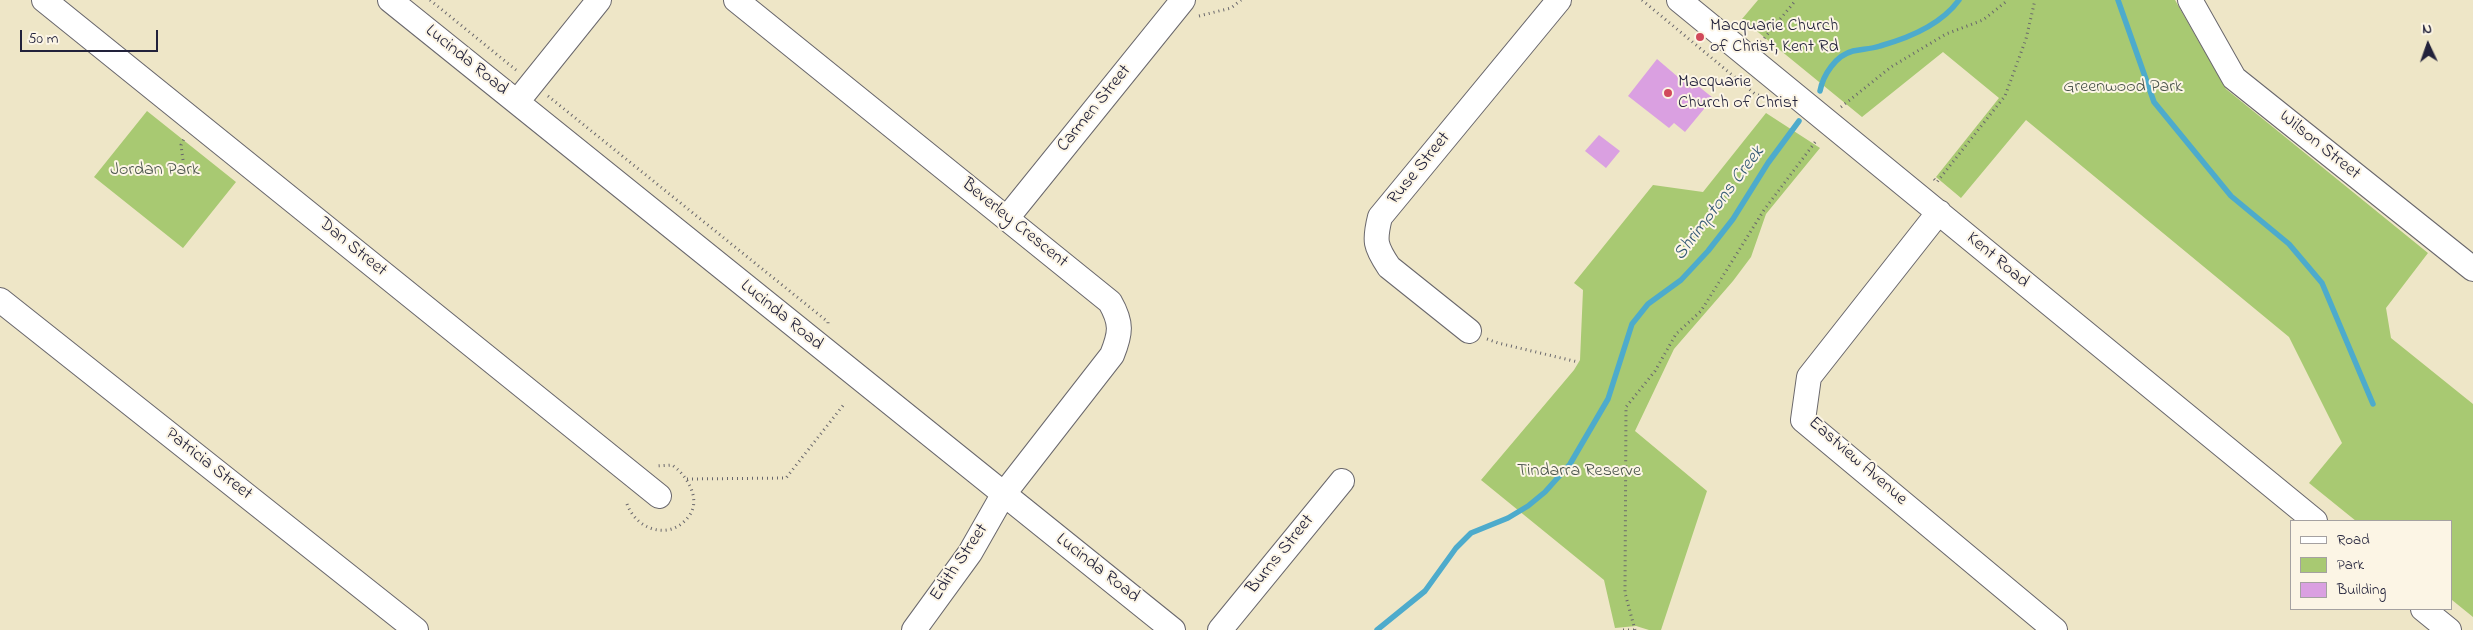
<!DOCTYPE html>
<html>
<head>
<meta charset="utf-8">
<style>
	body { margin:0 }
	#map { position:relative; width:2473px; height:630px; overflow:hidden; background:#eee6c7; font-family:"Indie Flower",sans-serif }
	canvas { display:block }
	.legend { position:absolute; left:2290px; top:520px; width:162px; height:90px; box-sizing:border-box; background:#fcf5e5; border:1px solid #a5a1a1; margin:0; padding:6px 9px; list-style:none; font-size:15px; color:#22223b }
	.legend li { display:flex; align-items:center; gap:10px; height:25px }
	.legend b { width:25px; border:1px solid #a5a1a1 }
	.north { position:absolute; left:2403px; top:20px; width:50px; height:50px; -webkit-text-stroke:4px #fcf5e5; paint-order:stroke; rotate:357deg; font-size:14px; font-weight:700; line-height:20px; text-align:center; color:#22223b }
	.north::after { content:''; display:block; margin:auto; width:18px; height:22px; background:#22223b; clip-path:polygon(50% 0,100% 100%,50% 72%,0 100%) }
	.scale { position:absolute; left:20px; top:30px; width:138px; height:22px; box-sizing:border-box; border:2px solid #22223b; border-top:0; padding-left:6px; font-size:15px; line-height:18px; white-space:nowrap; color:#22223b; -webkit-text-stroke:4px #fcf5e5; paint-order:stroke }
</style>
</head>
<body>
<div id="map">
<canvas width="2473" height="630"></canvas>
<ul class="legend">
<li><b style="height:6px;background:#fff"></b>Road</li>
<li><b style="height:14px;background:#a8c972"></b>Park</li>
<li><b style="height:14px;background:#daa0e1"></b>Building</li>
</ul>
<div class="north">N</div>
<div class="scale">50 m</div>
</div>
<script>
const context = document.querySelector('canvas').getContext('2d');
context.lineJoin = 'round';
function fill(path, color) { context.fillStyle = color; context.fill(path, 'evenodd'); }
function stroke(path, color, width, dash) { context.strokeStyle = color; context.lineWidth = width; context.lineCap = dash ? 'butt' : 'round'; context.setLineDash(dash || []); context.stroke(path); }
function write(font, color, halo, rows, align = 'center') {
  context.font = font + ' "Indie Flower",sans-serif'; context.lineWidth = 4; context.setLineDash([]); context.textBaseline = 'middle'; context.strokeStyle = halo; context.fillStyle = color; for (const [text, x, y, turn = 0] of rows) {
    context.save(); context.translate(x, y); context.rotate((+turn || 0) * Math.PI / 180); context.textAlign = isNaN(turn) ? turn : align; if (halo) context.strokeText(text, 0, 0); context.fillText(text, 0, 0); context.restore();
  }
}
fill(new Path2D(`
	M1758 0H2175L2226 89 2428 253 2386 308 2391 338 2473 404V617L2452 600V521H2356L2309 483 2342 443 2289 337 2026 120 1961 198 1936 177 1999 98 1943 52 1862 117 1742 19Z
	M147 111 236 182 183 248 94 177Z
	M1766 113 1820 148 1766 214 1751 257 1733 281 1674 349 1635 431 1707 491 1661 630H1649L1636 626 1615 628 1604 580 1481 480 1574 370 1580 360 1583 290 1574 283 1653 185 1703 192Z`), '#a8c972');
stroke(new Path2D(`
	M2118 0 2154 102 2231 196 2289 244 2322 283 2373 404
	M1820 91C1823 75 1836 55 1853 51 1862 49 1871 49 1880 46 1909 38 1941 25 1959 0
	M1377 630 1425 591 1456 548 1471 533 1508 518 1528 506 1545 492 1570 464 1608 399 1632 324 1648 304 1681 280 1708 251 1733 219 1768 163 1799 121`), '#4dabcc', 5.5);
fill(new Path2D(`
	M1657 59 1692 89 1697 85 1713 98 1685 132 1674 123 1669 128 1628 96Z
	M1599 135 1620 151 1606 168 1585 151Z`), '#daa0e1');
const minor = new Path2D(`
	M44 0 659 496
	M390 0 1173 630
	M736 0 1110 302C1122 323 1121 333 1112 355L1003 495 970 553 914 630
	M1679 0 2315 521
	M2190 0 2234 78 2473 269
	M517 102 599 0
	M1939 212 1809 377 1803 420 2055 630
	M1007 218 1183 0
	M0 300 416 630
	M1469 331 1389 267C1375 246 1374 241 1380 217L1559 0
	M2423 609 2449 630
	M1220 630 1342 481`);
stroke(minor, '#69676c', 26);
stroke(new Path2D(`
	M430 0 516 70
	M1642 0 1755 94 1762 96
	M1199 16 1231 8 1241 0
	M1761 42 1796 0
	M548 96 828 322V326
	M1841 107 1891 67 1946 34 1983 20 2008 0
	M183 160 181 145 184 139
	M1934 179 1937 182 2005 96 2026 39 2035 0
	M1487 339 1498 343 1578 362
	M687 479 786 478 845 403
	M627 504C637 531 671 541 689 516 702 499 686 474 672 465L656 466
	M1623 630H1635
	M1635 630 1625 593 1626 407 1655 371 1676 334 1701 311 1764 210 1816 141`), '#69676c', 3, [1, 4]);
stroke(minor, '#fff', 24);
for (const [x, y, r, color] of [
	[1700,37,5,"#d1495b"],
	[1668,93,5,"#d1495b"]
]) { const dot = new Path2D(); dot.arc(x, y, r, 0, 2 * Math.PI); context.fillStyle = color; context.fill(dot); stroke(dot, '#fcf5e5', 2); }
write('18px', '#22223b', '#fcf5e5', [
	["Macquarie Church",1710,27],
	["of Christ, Kent Rd",1710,48],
	["Macquarie",1678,83],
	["Church of Christ",1678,104]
], 'left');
write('18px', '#22223b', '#fcf5e5', [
	["Lucinda Road",466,61,39],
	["Carmen Street",1095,109,-51],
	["Wilson Street",2319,146,39],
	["Ruse Street",1420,169,-51],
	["Beverley Crescent",1014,224,39],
	["Dan Street",352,248,39],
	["Kent Road",1997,261,40],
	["Lucinda Road",781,316,39],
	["Eastview Avenue",1857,462,41],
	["Patricia Street",208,465,38],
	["Burns Street",1281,555,-51],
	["Edith Street",960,563,-56],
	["Lucinda Road",1097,569,38]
]);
write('18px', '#4a544c', '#fcf5e5', [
	["Greenwood Park",2123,88],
	["Jordan Park",155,171],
	["Tindarra Reserve",1579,472]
]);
write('italic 19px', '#335975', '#fcf5e5', [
	["Shrimptons Creek",1720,204,-53]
]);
</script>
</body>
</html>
